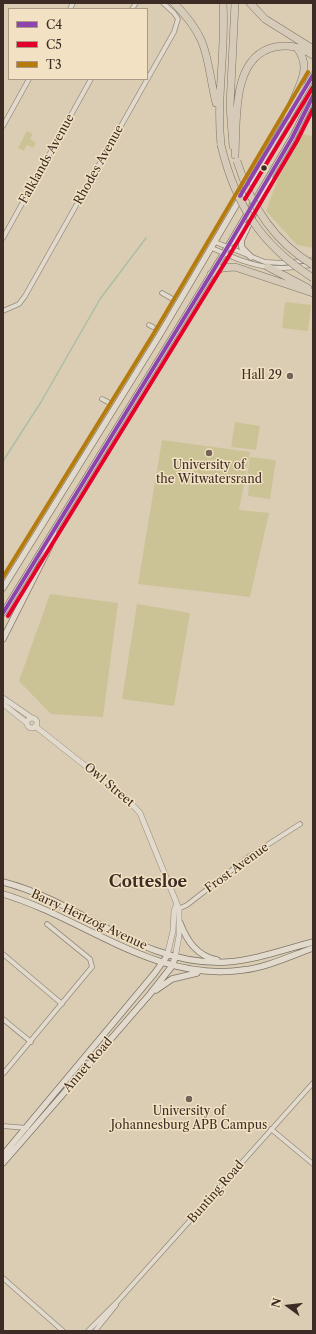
<!DOCTYPE html>
<html>
<head>
<meta charset="utf-8">
<style>
	body { margin:0 }
	#map { position:relative; width:316px; height:1334px; overflow:hidden; background:#dacdb3; font-family:"Libre Caslon Text",serif }
	canvas { display:block }
	.frame { position:absolute; inset:0; border:4px solid #3d2c25; pointer-events:none }
	.legend { position:absolute; left:8px; top:8px; width:140px; height:72px; box-sizing:border-box; background:#f2e2c3; border:1px solid #aa9984; margin:0; padding:5px 7px; list-style:none; font-size:12px; color:#3d2c25 }
	.legend li { display:flex; align-items:center; gap:8px; height:20px }
	.legend b { width:20px; border:1px solid #aa9984 }
	.north { position:absolute; left:268px; top:1286px; width:40px; height:40px; -webkit-text-stroke:3px #f2e2c3; paint-order:stroke; rotate:285deg; font-size:11px; font-weight:700; line-height:16px; text-align:center; color:#3d2c25 }
	.north::after { content:''; display:block; margin:auto; width:14px; height:18px; background:#3d2c25; clip-path:polygon(50% 0,100% 100%,50% 72%,0 100%) }
</style>
</head>
<body>
<div id="map">
<canvas width="316" height="1334"></canvas>
<div class="frame"></div>
<ul class="legend">
<li><b style="height:5px;background:#8e44ad"></b>C4</li>
<li><b style="height:5px;background:#e4002b"></b>C5</li>
<li><b style="height:5px;background:#b67b0d"></b>T3</li>
</ul>
<div class="north">N</div>
</div>
<script>
const context = document.querySelector('canvas').getContext('2d');
context.lineJoin = 'round';
function fill(path, color) { context.fillStyle = color; context.fill(path, 'evenodd'); }
function stroke(path, color, width, dash) { context.strokeStyle = color; context.lineWidth = width; context.lineCap = dash ? 'butt' : 'round'; context.setLineDash(dash || []); context.stroke(path); }
function write(font, color, halo, rows, align = 'center') {
  context.font = font + ' "Libre Caslon Text",serif'; context.lineWidth = 3; context.setLineDash([]); context.textBaseline = 'middle'; context.strokeStyle = halo; context.fillStyle = color; for (const [text, x, y, turn = 0] of rows) {
    context.save(); context.translate(x, y); context.rotate((+turn || 0) * Math.PI / 180); context.textAlign = isNaN(turn) ? turn : align; if (halo) context.strokeText(text, 0, 0); context.fillText(text, 0, 0); context.restore();
  }
}
fill(new Path2D(`
	M27 131 33 134 30 139 36 142 33 148 27 145 24 151 18 148Z
	M297 133 313 136V248L297 245 266 211 289 149Z
	M285 302 311 305 308 331 282 328Z
	M235 422 260 426 256 450 231 447Z
	M162 440 250 452 239 510 269 513 250 597 138 584Z
	M250 457 276 460 270 499 248 496 249 485 246 484Z
	M50 594 118 603 103 717 51 714 19 681Z
	M137 604 190 613 174 706 122 699Z`), '#cbc396');
stroke(new Path2D(`
	M3 461 41 402 100 299 146 238`), '#acbea9', 1.5);
const minor = new Path2D(`
	M70 9 73 3
	M132 9 136 3
	M3 126 29 79
	M3 238 91 79
	M215 242 265 262 282 263 313 260
	M212 248C234 258 258 269 284 268 293 268 302 266 312 265
	M162 293 171 298
	M3 311 19 304 25 296 174 32 178 19 174 13 163 3
	M149 325 153 327
	M102 399 108 402
	M176 910 187 905 250 856 300 824
	M3 954 62 1004
	M3 1019 31 1042
	M3 1074 92 967 90 959 47 924
	M3 1126 27 1128
	M271 1129 313 1164
	M3 1278 63 1331
	M88 1331 118 1301 313 1083
	M95 1331 116 1305`);
const tertiary = new Path2D(`
	M3 698 32 718
	M3 704 27 723
	M27 723a5 5 0 1 1 10 0a5 5 0 1 1-10 0Z
	M35 726 126 798 140 813 179 909V936L175 958
	M167 956 173 931 174 911 176 906`);
const secondary = new Path2D(`
	M232 242 246 226
	M251 257 242 248 241 241 270 178
	M3 588 159 336 313 75
	M3 613 224 253 292 138 313 96
	M3 639 49 548 54 533
	M3 882C82 902 142 967 227 962 256 960 285 949 313 942
	M3 894C84 918 155 983 243 970 268 967 290 956 313 948
	M180 923C187 941 197 956 217 960
	M156 990 172 979 197 973
	M3 1155 154 974 167 956
	M3 1163 150 994 172 966 175 958`);
const motorway = new Path2D(`
	M174 3C211 41 205 56 216 103
	M250 3 265 19 313 49
	M287 119C291 94 316 72 297 48
	M221 145C216 98 226 51 223 3
	M233 146 230 106 235 3
	M235 155C237 121 231 56 275 47 290 44 300 47 313 55
	M268 267 308 288
	M211 274 222 268 235 267 313 293`);
stroke(minor, '#958c7d', 5.5);
stroke(tertiary, '#958c7d', 6);
stroke(secondary, '#7f7669', 7);
stroke(motorway, '#7f7669', 8);
stroke(minor, '#e2dbcd', 4);
stroke(tertiary, '#e2dbcd', 5);
stroke(secondary, '#e2dbcd', 5.5);
stroke(motorway, '#d6cbb9', 7);
const motorwayBridge = new Path2D(`
	M221 145C235 204 261 245 313 278
	M237 161C250 204 273 241 313 265`);
stroke(motorwayBridge, '#7f7669', 8, []);
stroke(motorwayBridge, '#d6cbb9', 7);
stroke(new Path2D(`
	M240 196 313 75
	M3 613 224 253 292 138 313 96`), '#8e44ad', 4);
stroke(new Path2D(`
	M245 199 313 87
	M8 616 229 256 297 141 313 109`), '#e4002b', 4);
stroke(new Path2D(`
	M3 577 154 333 308 72`), '#b67b0d', 4);
for (const [x, y, r, color] of [
	[264,168,3.5,"#3d2c25"],
	[290,376,4,"#746457"],
	[209,453,4,"#746457"],
	[189,1099,4,"#746457"]
]) { const dot = new Path2D(); dot.arc(x, y, r, 0, 2 * Math.PI); context.fillStyle = color; context.fill(dot); stroke(dot, '#f2e2c3', 1.5); }
write('12px', '#3d2c25', '#f2e2c3', [
	["Falklands Avenue",47,159,-61],
	["Rhodes Avenue",99,165,-61],
	["Owl Street",109,785,40],
	["Frost Avenue",237,868,-36],
	["Barry Hertzog Avenue",89,920,25],
	["Annet Road",88,1065,-49],
	["Bunting Road",216,1192,-49]
]);
write('12px', '#3d2c25', '#f2e2c3', [
	["Hall 29",282,376,"right"],
	["University of",209,466],
	["the Witwatersrand",209,480],
	["University of",189,1112],
	["Johannesburg APB Campus",189,1126]
]);
write('bold 16px', '#3d2c25', '#f2e2c3', [
	["Cottesloe",148,882]
]);
</script>
</body>
</html>
